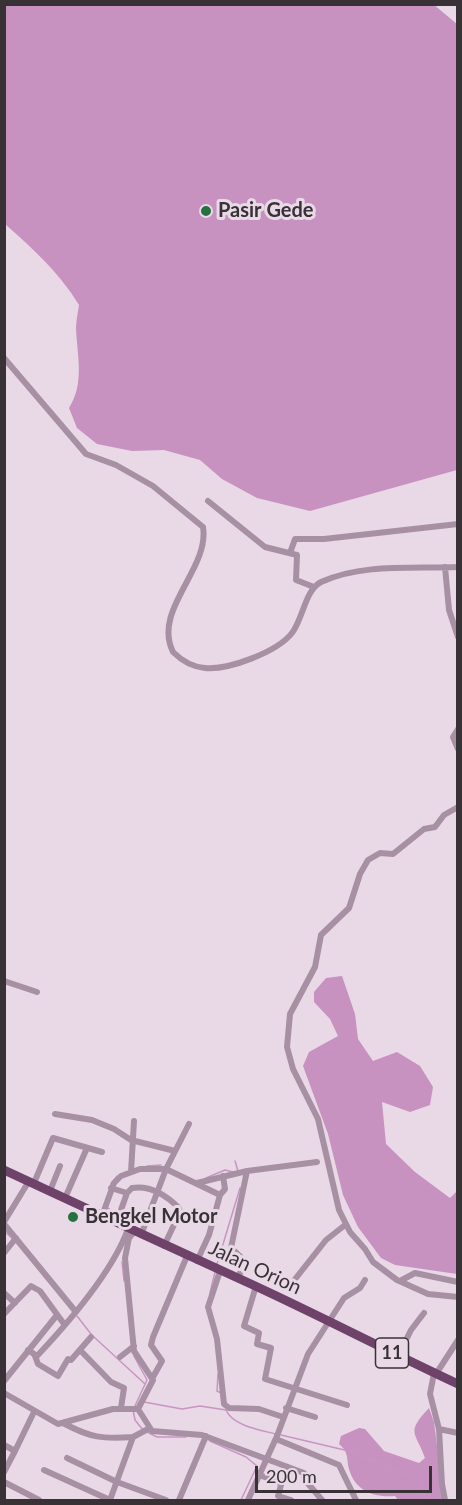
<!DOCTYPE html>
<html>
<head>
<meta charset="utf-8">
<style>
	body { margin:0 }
	#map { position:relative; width:462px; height:1505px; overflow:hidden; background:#e9d9e6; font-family:Lato,sans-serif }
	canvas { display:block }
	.frame { position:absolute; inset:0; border:6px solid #383237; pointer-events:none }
	.scale { position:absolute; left:255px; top:1466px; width:177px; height:27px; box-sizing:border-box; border:3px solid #383237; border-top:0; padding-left:8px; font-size:18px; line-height:21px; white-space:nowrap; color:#383237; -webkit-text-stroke:4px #e9d9e6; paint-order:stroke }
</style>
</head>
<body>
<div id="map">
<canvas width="462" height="1505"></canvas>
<div class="frame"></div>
<div class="scale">200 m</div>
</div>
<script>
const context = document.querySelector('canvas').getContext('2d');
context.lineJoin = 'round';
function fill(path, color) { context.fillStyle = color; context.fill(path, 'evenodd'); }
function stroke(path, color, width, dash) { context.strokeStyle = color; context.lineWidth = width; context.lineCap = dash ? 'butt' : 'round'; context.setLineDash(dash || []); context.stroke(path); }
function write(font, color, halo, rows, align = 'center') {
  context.font = font + ' Lato,sans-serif'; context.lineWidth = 6; context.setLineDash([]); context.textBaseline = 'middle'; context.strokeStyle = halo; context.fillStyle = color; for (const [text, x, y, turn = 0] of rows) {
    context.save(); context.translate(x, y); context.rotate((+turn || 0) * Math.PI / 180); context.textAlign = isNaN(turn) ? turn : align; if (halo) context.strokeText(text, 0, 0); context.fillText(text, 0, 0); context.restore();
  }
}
fill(new Path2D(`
	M5 4H433L457 24V470L310 511 257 498 222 479 200 460 164 450 132 451 97 444 77 428 69 408C85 383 77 356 76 328 76 321 78 312 79 305 59 272 33 249 5 224Z
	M342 976 355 1014 358 1039 373 1061 397 1052 420 1066 433 1087 430 1105 410 1112 382 1102 386 1144 415 1172 450 1198 457 1191V1274L395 1265 381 1258 358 1227 343 1195 328 1134 303 1066 309 1052 338 1036 330 1019 314 1002V992L326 978Z
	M429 1408 434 1422 444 1500H398L395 1496C372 1498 353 1490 348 1465 347 1455 347 1451 339 1444L341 1436 359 1428 365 1429 384 1451 419 1463 425 1458C416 1432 405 1433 429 1408Z`), '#c791c0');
stroke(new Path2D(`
	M235 1161 238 1171
	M147 1166 161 1165
	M206 1178 225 1170 233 1172
	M111 1184 117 1176
	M108 1208 116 1214
	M122 1218 131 1225
	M4 1231 13 1239
	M122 1262 124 1281
	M217 1264 240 1188
	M210 1293 215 1272
	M77 1316 91 1334
	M94 1337 145 1384
	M134 1356 147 1380 134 1408
	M218 1374 217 1391 221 1393
	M144 1402 182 1409 200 1406 226 1410C233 1426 260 1430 276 1434
	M133 1410 135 1420 143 1430
	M147 1432 157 1437H186
	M281 1435 353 1452 423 1482 422 1491 427 1500
	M210 1441 246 1457 257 1466 241 1500`), '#c994c3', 1.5);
stroke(new Path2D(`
	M4 358 86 454 116 465 153 486 203 527C210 569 152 610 173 652 181 660 193 667 205 668 229 670 277 652 292 633 303 619 305 590 321 582 363 563 413 569 458 567
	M208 501 265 547 297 555 296 580 314 587
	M290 553 295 539H324L458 524
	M445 567 449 610 458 637
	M458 729 453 737 458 749
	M458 807 444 815 435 827 424 829 393 854 380 853 368 860 360 874 349 908 321 935 315 967 290 1014 287 1047 293 1069 318 1119 339 1210 350 1232 365 1249 373 1262 397 1280 428 1294 458 1297
	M4 981 37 992
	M55 1114 92 1120 114 1129 131 1140 175 1151
	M131 1172 134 1121
	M34 1183 53 1138 102 1152
	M197 1183 247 1171 317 1162
	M111 1188 127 1193
	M50 1191 60 1166
	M65 1198 87 1148
	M102 1216 114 1183 121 1176 140 1169H166L220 1195
	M117 1221 127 1193 132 1188C150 1185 167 1196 179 1208L180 1212 164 1246
	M4 1222 29 1181
	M4 1224 76 1312
	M134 1232 129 1238 125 1258 134 1351 153 1380 138 1409
	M141 1235 166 1169 189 1124
	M4 1253 16 1238
	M197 1261 209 1235 220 1195 225 1189 223 1176
	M220 1271 208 1307 217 1339 224 1404 229 1408 259 1409 283 1417
	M238 1278 245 1261 231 1248 247 1171
	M400 1281 415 1273 458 1282
	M292 1283 326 1240 345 1225
	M256 1286 244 1326 259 1333 257 1344 271 1348 265 1379 347 1405
	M4 1293 15 1303
	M4 1314 31 1286 40 1291 64 1324
	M28 1350 37 1356C69 1322 112 1273 128 1229
	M80 1350 111 1382 124 1388 121 1408
	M35 1356 38 1364 58 1376 68 1359 71 1360 91 1337
	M398 1356 411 1330 424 1313
	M120 1357 134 1346
	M434 1373 430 1394 439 1429 442 1484 445 1500
	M436 1374 458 1340
	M153 1377 162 1361 151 1345 153 1337 187 1256
	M4 1381 57 1315
	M4 1393 58 1424 113 1409H138L152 1431 202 1435 304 1473 305 1480 322 1500
	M286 1408 315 1417
	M63 1423C91 1438 102 1439 133 1437
	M439 1429 458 1433
	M276 1439 339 1465 356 1500
	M4 1445 15 1451 4 1472
	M15 1451 34 1412
	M67 1458 117 1482 166 1500
	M44 1470 110 1500
	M259 1475 279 1482 281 1485 278 1496 291 1500
	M4 1482 39 1500
	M110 1500 133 1437 148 1429
	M179 1500 206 1436
	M248 1500 277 1436 308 1354 344 1298 360 1288 365 1280`), '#a890a4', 6);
stroke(new Path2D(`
	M4 1170C83 1207 161 1243 240 1279 313 1312 385 1350 458 1384`), '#6e4269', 9);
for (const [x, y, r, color] of [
	[206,211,6,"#27713f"],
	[73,1217,6,"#27713f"]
]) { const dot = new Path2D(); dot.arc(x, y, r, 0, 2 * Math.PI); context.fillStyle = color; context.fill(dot); stroke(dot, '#e9d9e6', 2); }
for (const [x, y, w] of [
	[392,1353,33]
]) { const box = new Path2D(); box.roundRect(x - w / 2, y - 15, w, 30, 4.5); context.fillStyle = '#e9d9e6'; context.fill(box); stroke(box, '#383237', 1.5); }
write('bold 18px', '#383237', null, [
	["11",392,1353]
]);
write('bold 20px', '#383237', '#e9d9e6', [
	["Pasir Gede",218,211],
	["Bengkel Motor",85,1217]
], 'left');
write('20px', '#383237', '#e9d9e6', [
	["Jalan Orion",255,1268,25]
]);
</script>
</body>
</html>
